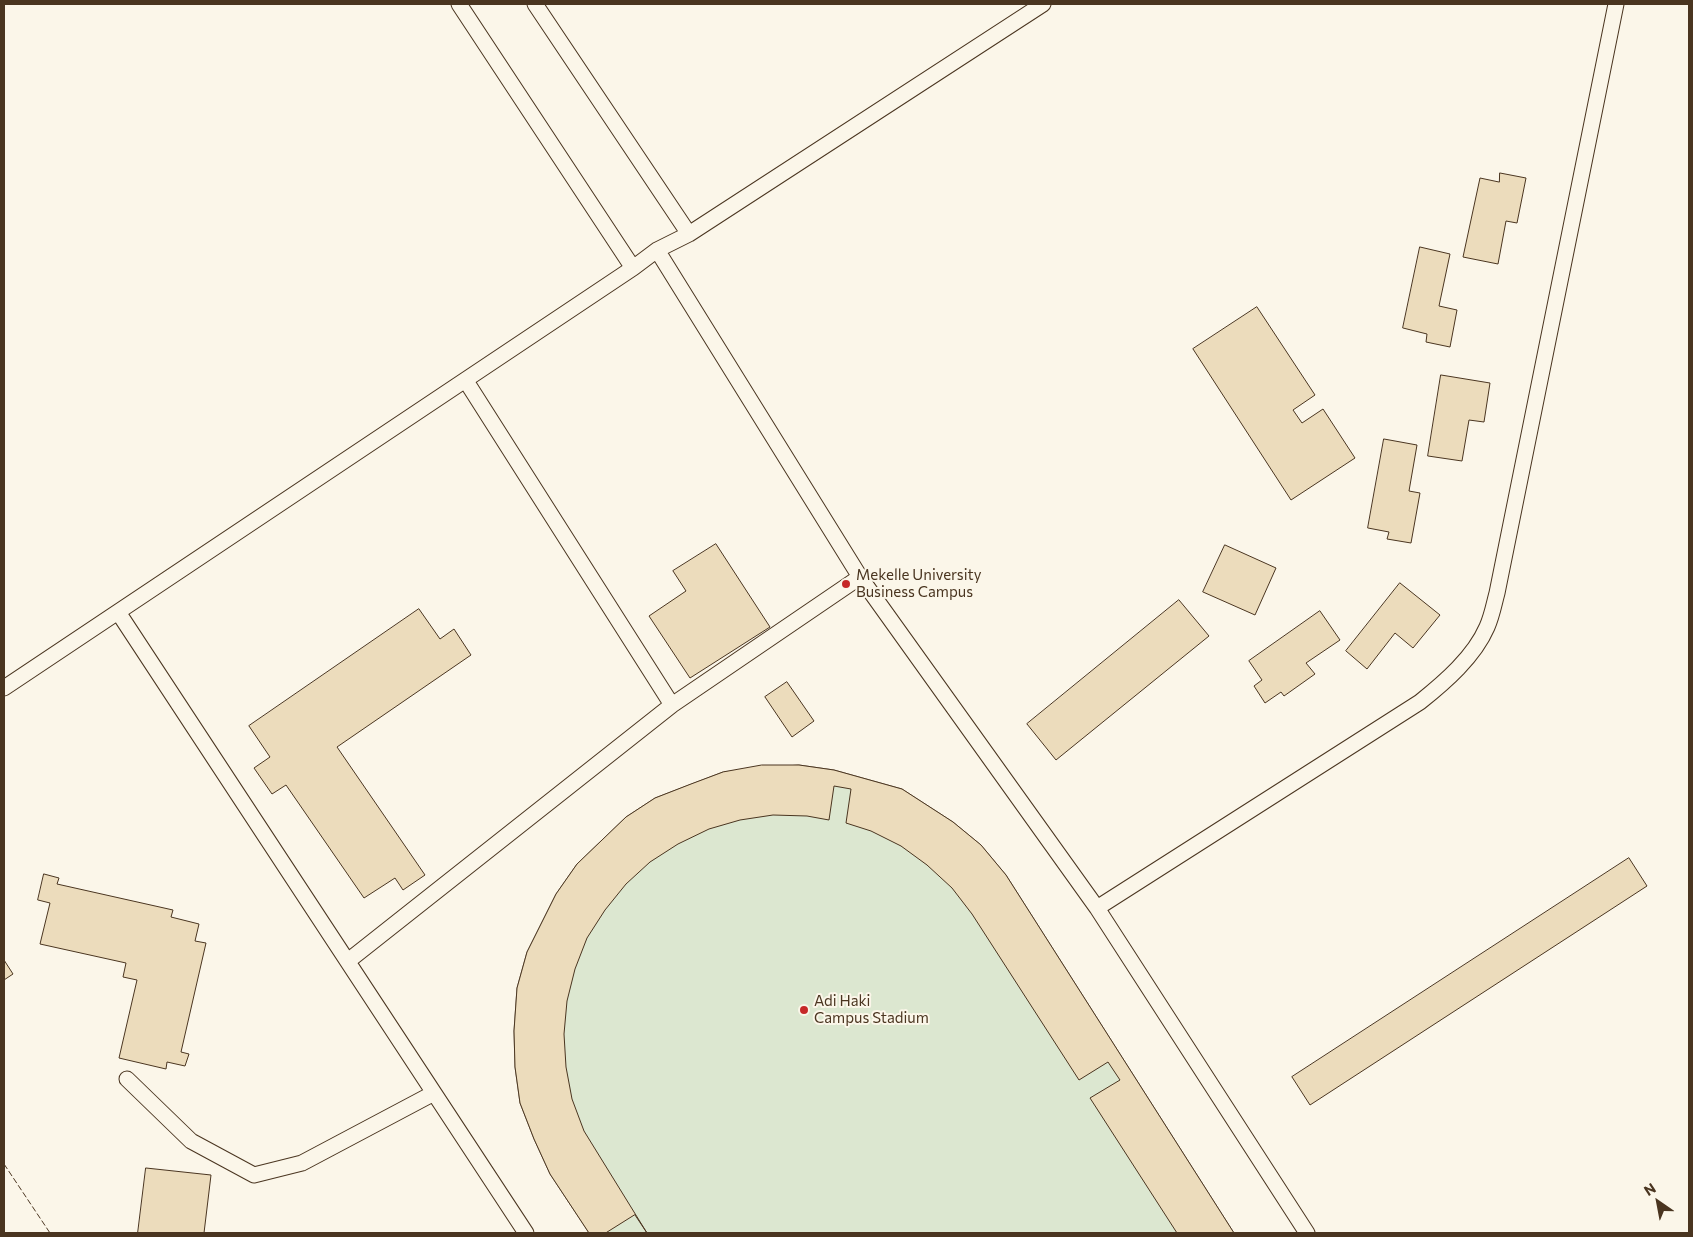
<!DOCTYPE html>
<html>
<head>
<meta charset="utf-8">
<style>
	body { margin:0 }
	#map { position:relative; width:1693px; height:1237px; overflow:hidden; background:#fbf6e9; font-family:Commissioner,sans-serif }
	canvas { display:block }
	.frame { position:absolute; inset:0; border:5px solid #4a3520; pointer-events:none }
	.north { position:absolute; left:1633px; top:1177px; width:50px; height:50px; -webkit-text-stroke:4px #fbf6e9; paint-order:stroke; rotate:327deg; font-size:14px; font-weight:700; line-height:20px; text-align:center; color:#4a3520 }
	.north::after { content:''; display:block; margin:auto; width:18px; height:22px; background:#4a3520; clip-path:polygon(50% 0,100% 100%,50% 72%,0 100%) }
</style>
</head>
<body>
<div id="map">
<canvas width="1693" height="1237"></canvas>
<div class="frame"></div>
<div class="north">N</div>
</div>
<script>
const context = document.querySelector('canvas').getContext('2d');
context.lineJoin = 'round';
function fill(path, color) { context.fillStyle = color; context.fill(path, 'evenodd'); }
function stroke(path, color, width, dash) { context.strokeStyle = color; context.lineWidth = width; context.lineCap = dash ? 'butt' : 'round'; context.setLineDash(dash || []); context.stroke(path); }
function write(font, color, halo, rows, align = 'center') {
  context.font = font + ' Commissioner,sans-serif'; context.lineWidth = 4; context.setLineDash([]); context.textBaseline = 'middle'; context.strokeStyle = halo; context.fillStyle = color; for (const [text, x, y, turn = 0] of rows) {
    context.save(); context.translate(x, y); context.rotate((+turn || 0) * Math.PI / 180); context.textAlign = isNaN(turn) ? turn : align; if (halo) context.strokeText(text, 0, 0); context.fillText(text, 0, 0); context.restore();
  }
}
const green = new Path2D(`
	M799 765 834 770 902 789 953 822 981 845 1006 875 1234 1233H589L550 1174 534 1139 520 1103 515 1067 514 1031 517 988 527 952 556 894 577 864 626 817 655 798 723 772Z`);
fill(green, '#dce7d0');
stroke(green, '#887966', 1);
const building = new Path2D(`
	M1500 173 1526 178 1517 223 1506 221 1498 264 1463 257 1480 178 1499 182Z
	M1420 247 1450 254 1439 306 1457 310 1450 347 1426 342 1427 334 1403 328Z
	M1257 307 1315 395 1293 410 1302 423 1323 409 1355 458 1291 500 1193 349Z
	M1441 375 1490 383 1484 422 1469 420 1462 461 1428 456Z
	M1384 439 1417 445 1409 491 1420 493 1411 543 1387 539 1389 532 1368 528Z
	M716 544 770 627 690 678 649 616 686 591 673 571Z
	M1225 545 1276 568 1255 615 1203 592Z
	M1400 583 1440 615 1413 648 1395 633 1367 669 1346 651Z
	M1179 600 1209 636 1056 760 1027 724Z
	M419 609 440 639 454 629 471 655 337 747 425 875 403 890 395 878 364 898 286 785 272 794 254 768 270 757 249 726Z
	M1320 611 1340 640 1306 663 1315 674 1284 696 1281 692 1265 703 1254 686 1262 680 1249 661Z
	M787 682 814 721 792 737 765 697Z
	M762 765H799L834 770 902 789 953 822 981 845 1006 875 1234 1233H1177L1090 1098 1120 1080 1108 1062 1079 1080 972 914 952 888 927 865 901 846 871 831 846 823 851 789 834 786 829 820 807 816 773 815 740 820 709 829 678 844 650 862 626 884 605 910 587 938 575 969 567 1001 564 1034 566 1067 572 1099 584 1131 647 1233H589L550 1174 534 1139 520 1103 515 1067 514 1031 517 988 527 952 556 894 577 864 626 817 655 798 691 784 723 772Z
	M1629 858 1647 886 1310 1105 1292 1077Z
	M44 874 59 878 57 884 173 910 171 917 199 924 195 941 206 943 181 1052 189 1054 185 1066 167 1062 166 1069 119 1058 137 980 123 977 126 963 40 944 50 903 38 900Z
	M4 960 13 974 4 980Z
	M146 1168 211 1175 204 1233H138Z
	M635 1215 647 1233H606Z`);
fill(building, '#ecdcbc');
stroke(building, '#4a3520', 1);
const service = new Path2D(`
	M459 4 633 268
	M535 4 689 234
	M657 250 860 577 1097 908 1307 1233
	M466 381 672 705
	M118 612 526 1233
	M4 688 633 268 657 250 689 234 1043 4
	M1097 908 1420 702C1445 682 1474 657 1487 627 1492 616 1494 604 1497 593L1616 4
	M348 961 672 705 860 577
	M127 1079 191 1141 254 1175 302 1163 434 1093`);
stroke(service, '#4a3520', 17);
stroke(service, '#fbf6e9', 15);
stroke(new Path2D(`
	M4 1164 50 1233`), '#4a3520', 1, [6, 2.5]);
for (const [x, y, r, color] of [
	[846,584,5,"#c62828"],
	[804,1010,5,"#c62828"]
]) { const dot = new Path2D(); dot.arc(x, y, r, 0, 2 * Math.PI); context.fillStyle = color; context.fill(dot); stroke(dot, '#fbf6e9', 2); }
write('15px', '#4a3520', '#fbf6e9', [
	["Mekelle University",856,575],
	["Business Campus",856,592],
	["Adi Haki",814,1001],
	["Campus Stadium",814,1018]
], 'left');
</script>
</body>
</html>
